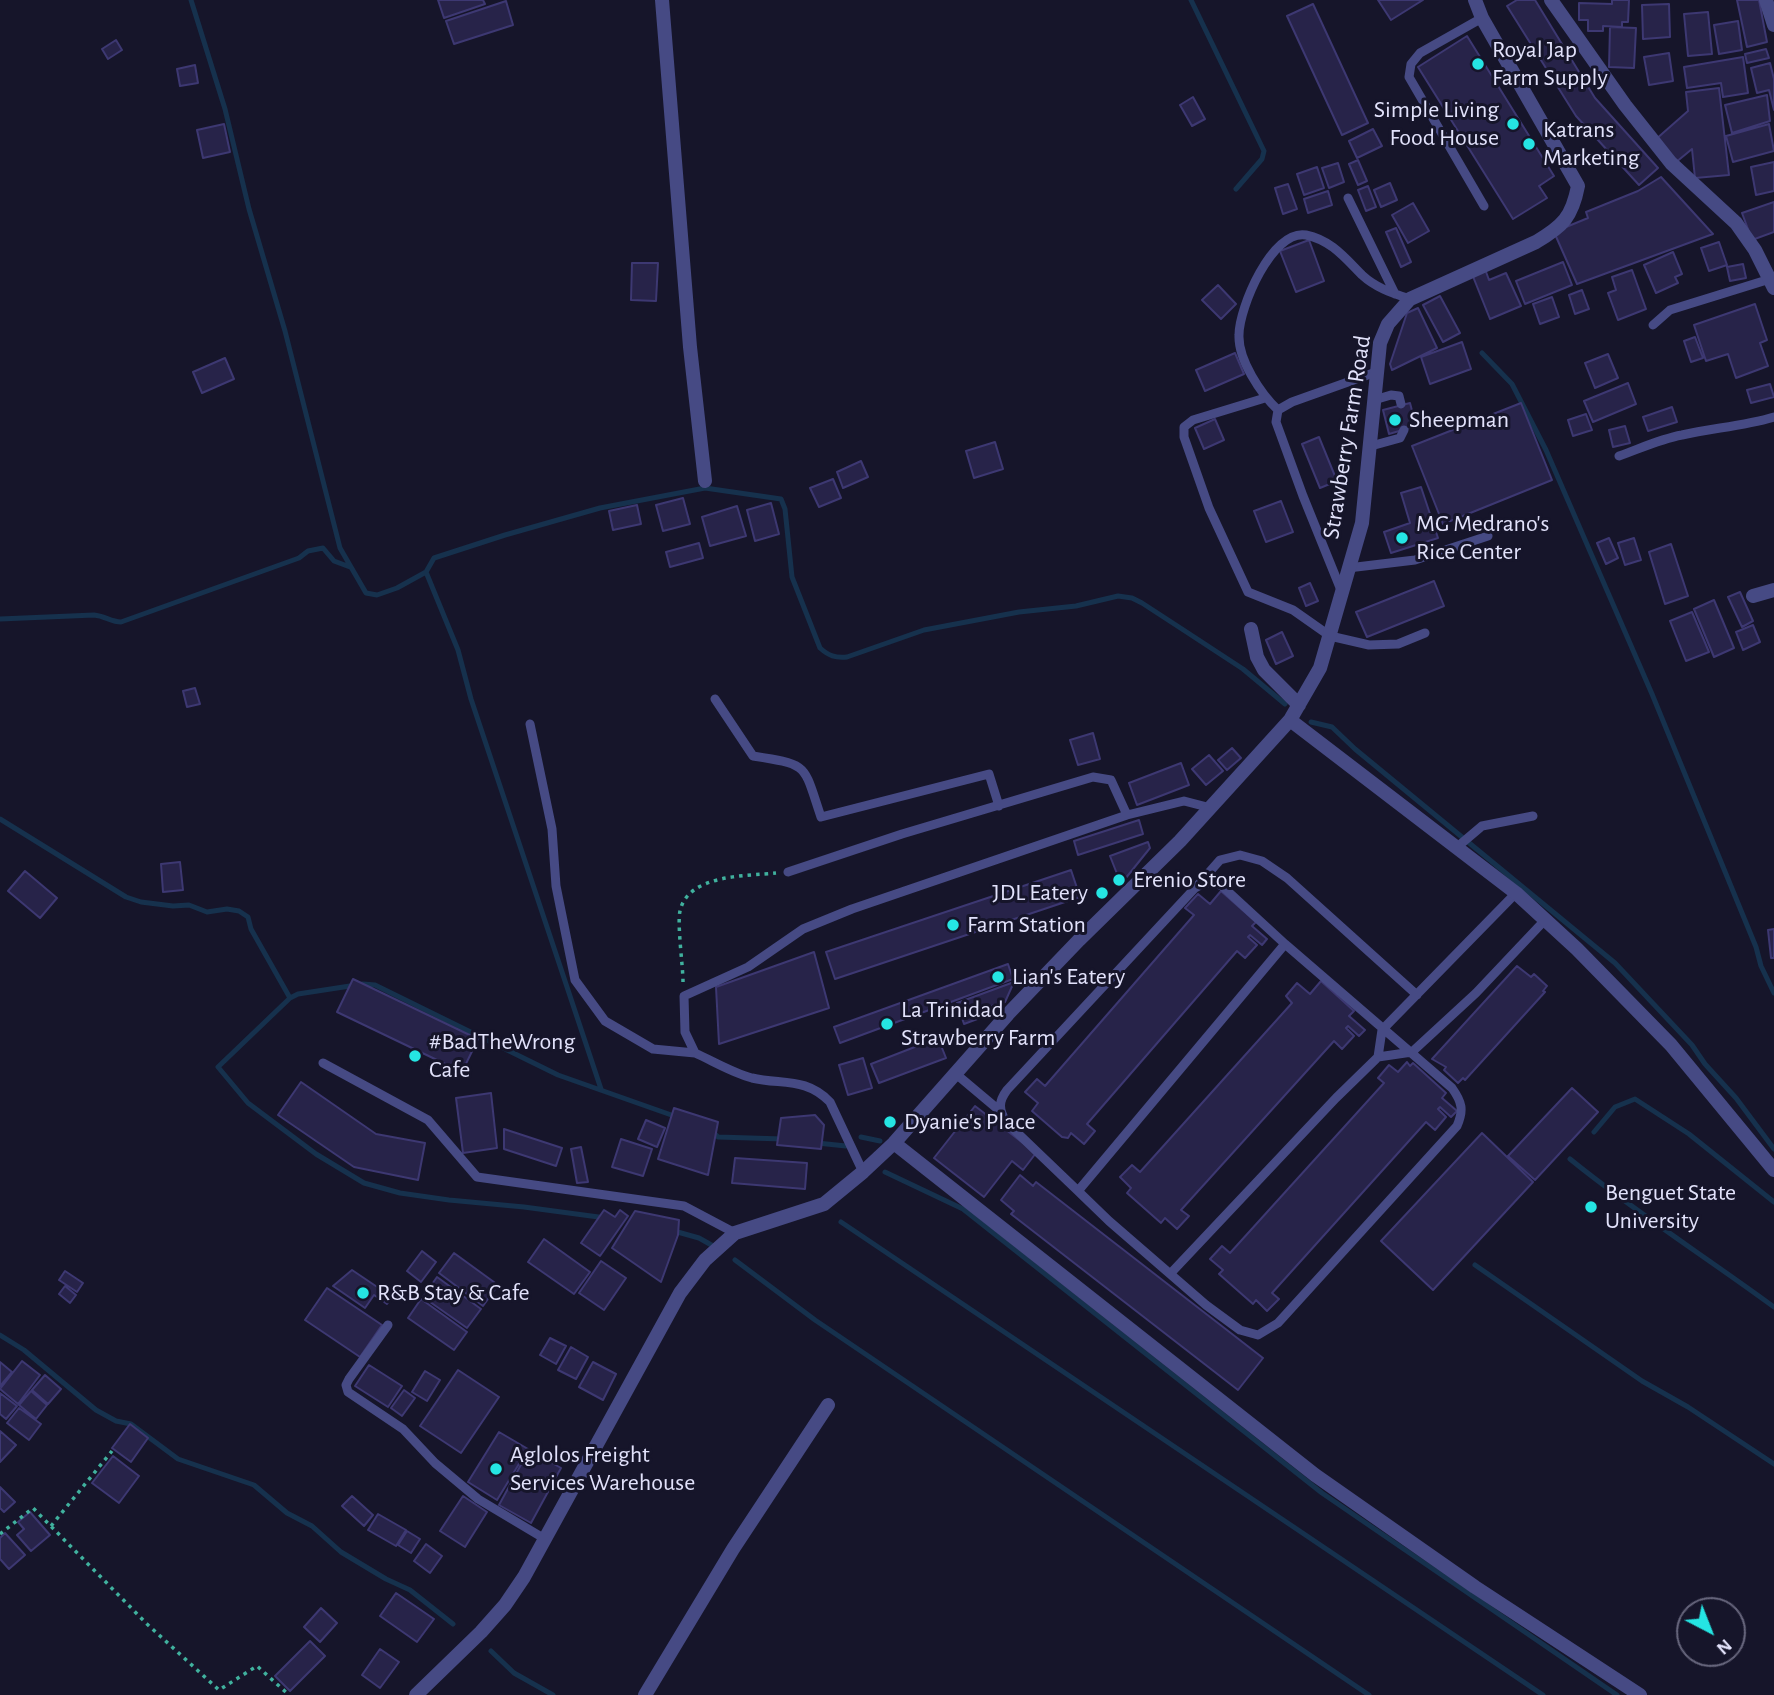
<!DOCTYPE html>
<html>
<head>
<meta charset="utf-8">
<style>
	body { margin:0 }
	#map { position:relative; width:1774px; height:1695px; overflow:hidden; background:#16152a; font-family:"Alegreya Sans",sans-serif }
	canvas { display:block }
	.north { position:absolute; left:1676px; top:1597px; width:70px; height:70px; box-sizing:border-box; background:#16152a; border:2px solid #68677e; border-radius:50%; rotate:138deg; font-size:19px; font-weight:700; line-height:28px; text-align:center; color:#e2e2fb }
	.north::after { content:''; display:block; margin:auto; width:24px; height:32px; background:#25e5e3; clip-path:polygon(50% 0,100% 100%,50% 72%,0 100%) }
</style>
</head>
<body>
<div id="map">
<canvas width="1774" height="1695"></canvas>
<div class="north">N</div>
</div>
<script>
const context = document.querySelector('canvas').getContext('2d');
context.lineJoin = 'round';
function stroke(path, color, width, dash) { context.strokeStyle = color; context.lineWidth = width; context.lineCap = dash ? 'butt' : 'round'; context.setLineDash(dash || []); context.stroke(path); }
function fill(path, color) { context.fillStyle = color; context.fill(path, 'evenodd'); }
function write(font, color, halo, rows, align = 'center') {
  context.font = font + ' "Alegreya Sans",sans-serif'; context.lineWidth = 6; context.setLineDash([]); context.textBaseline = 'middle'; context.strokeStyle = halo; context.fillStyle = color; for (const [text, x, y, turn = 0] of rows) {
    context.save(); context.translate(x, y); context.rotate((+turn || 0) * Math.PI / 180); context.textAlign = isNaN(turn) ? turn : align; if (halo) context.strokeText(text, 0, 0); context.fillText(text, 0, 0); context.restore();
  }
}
stroke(new Path2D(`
	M191 0 225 109 249 209 285 331 340 548 366 593 377 595 397 588 426 572 434 558 505 535 600 508 705 488 781 499 785 509 792 577 820 648C829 656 835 658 847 657L924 630 1019 612 1076 606 1118 596 1132 598 1142 603 1185 631 1243 669 1285 704
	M1191 0 1264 151 1262 159 1236 189
	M1482 353 1512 384 1546 450 1652 694 1756 947 1761 966 1774 993
	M426 572 458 650 471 699 601 1089
	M0 619 94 615C105 616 111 622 121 622L299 558 308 551 323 548 334 561 350 567
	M1311 722 1332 727 1355 749 1615 963 1692 1045 1705 1064 1736 1098 1774 1149
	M0 819 126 897 141 902 173 906 189 905 207 912 227 909 239 911 248 917 251 929 290 998
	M712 1131 718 1137 783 1139
	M1594 1132 1615 1107 1635 1099 1689 1134 1774 1202
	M861 1137 880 1141
	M817 1143 846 1146
	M1570 1159C1635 1212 1706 1257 1774 1307
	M885 1172 963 1209 1322 1493 1617 1695
	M606 1218 524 1207 449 1200 400 1193 364 1183 316 1154 248 1103 218 1067 290 998 298 994 363 984 375 985 558 1075 677 1117
	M841 1222 1543 1695
	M674 1231 699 1238 715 1247
	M735 1260 815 1320 1369 1695
	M1475 1265 1642 1381 1688 1407 1774 1464
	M0 1335 24 1350 96 1410 116 1421 131 1424 178 1459 254 1485 287 1513 312 1526 341 1552 386 1579 410 1590 453 1624
	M491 1651 514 1673 553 1695`), '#16314d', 5);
const building = new Path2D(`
	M438 0H483L485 4 444 18Z
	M1378 0H1423L1391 20Z
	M1517 0H1535L1595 98 1658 168 1639 185 1576 116 1507 6Z
	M1612 0H1629L1628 22H1622V27L1603 26V31H1588V20H1579V3L1612 4Z
	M1737 0H1759L1767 42 1747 47Z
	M506 1 513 25 454 44 446 21Z
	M1313 4 1368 123 1342 135 1287 16Z
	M1669 4 1670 37 1643 39 1642 5Z
	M1708 12 1712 54 1688 56 1684 14Z
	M1738 21 1742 50 1719 54 1714 25Z
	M1610 27 1636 28 1634 68 1609 67Z
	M1467 36 1554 176 1539 186 1547 198 1513 219 1418 67Z
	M116 40 122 50 108 59 102 49Z
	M1766 49 1769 58 1747 63 1745 54Z
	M1669 53 1673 81 1649 85 1644 57Z
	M1743 57 1748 93 1723 97 1721 83 1687 88 1684 67Z
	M1770 63 1774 79V110L1769 90 1757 93 1751 68Z
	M195 65 198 83 180 86 177 69Z
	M1719 88 1729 175 1695 178 1692 149 1675 163 1655 140 1688 111 1686 92Z
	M1767 95 1770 121 1732 133 1725 105Z
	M1193 97 1205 119 1192 126 1180 105Z
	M224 124 230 152 203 158 197 130Z
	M1769 124 1774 151 1733 162 1726 136Z
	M1373 129 1382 146 1357 158 1349 141Z
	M1358 160 1367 181 1358 185 1349 164Z
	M1774 162V191L1756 195 1751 167Z
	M1338 163 1344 182 1329 188 1322 168Z
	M1317 167 1324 188 1304 195 1297 174Z
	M1661 177 1713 234 1577 284 1554 232 1588 218 1586 212 1638 191Z
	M1390 183 1397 200 1381 207 1374 190Z
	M1288 184 1297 209 1283 214 1275 188Z
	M1368 186 1376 207 1366 211 1358 190Z
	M1328 191 1332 205 1308 213 1304 199Z
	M1774 202V232L1752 240 1742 213Z
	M1413 203 1429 231 1408 243 1392 215Z
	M1396 228 1411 262 1401 267 1386 232Z
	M1309 240 1324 281 1296 292 1280 251Z
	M1719 242 1727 265 1709 271 1701 248Z
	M1673 252 1682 274 1675 277 1678 283 1656 293 1644 265Z
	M1563 262 1572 285 1525 304 1516 281Z
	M632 263H658L656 301 631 300Z
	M1743 264 1746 278 1730 281 1727 267Z
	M1485 269 1489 280 1506 273 1521 306 1490 319 1472 274Z
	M1632 270 1646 309 1618 320 1608 293 1616 290 1612 277Z
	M1218 285 1236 304 1221 319 1202 300Z
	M1582 290 1589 309 1575 314 1569 295Z
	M1440 296 1460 333 1443 342 1423 305Z
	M1552 297 1559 317 1540 324 1533 304Z
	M1755 304 1767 340 1760 343 1768 366 1736 378 1728 354 1706 361 1694 325Z
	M1418 308 1437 348 1392 370 1390 364 1407 313Z
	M1695 337 1703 358 1691 362 1684 341Z
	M1462 342 1471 369 1430 384 1421 357Z
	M1235 353 1244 374 1205 391 1196 370Z
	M1608 354 1618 378 1595 388 1585 363Z
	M225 358 234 379 202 393 193 372Z
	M1628 383 1636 404 1593 422 1584 401Z
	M1770 384 1774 397 1751 403 1747 390Z
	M1410 403 1416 426 1389 434 1383 410Z
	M1521 403 1552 480 1443 524 1412 446Z
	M1672 407 1677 422 1648 431 1643 417Z
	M1586 414 1592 430 1573 436 1568 420Z
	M1215 419 1224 440 1204 449 1195 428Z
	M1625 426 1630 443 1613 447 1609 430Z
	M1319 437 1337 481 1320 488 1302 444Z
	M995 442 1003 469 974 478 966 451Z
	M861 461 868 477 843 488 837 472Z
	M833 479 841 498 819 507 810 488Z
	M1421 487 1438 538 1391 553 1384 532 1410 523 1401 493Z
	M683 498 690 524 663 531 656 505Z
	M1281 501 1293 532 1266 542 1254 511Z
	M771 503 779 534 755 541 747 510Z
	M637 505 641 524 613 530 609 511Z
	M737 506 746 536 710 546 702 517Z
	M1609 538 1618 558 1606 564 1597 543Z
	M1634 538 1641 560 1625 565 1618 543Z
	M699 543 703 558 670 567 666 552Z
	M1671 544 1688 596 1665 604 1649 552Z
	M1434 581 1444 606 1367 637 1356 612Z
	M1310 583 1318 601 1306 606 1299 588Z
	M1740 592 1753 621 1742 627 1728 597Z
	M1714 600 1734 648 1714 657 1694 609Z
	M1692 612 1709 652 1686 661 1670 621Z
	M1753 625 1760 642 1743 650 1736 632Z
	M1282 632 1293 656 1276 664 1266 640Z
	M195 688 200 704 187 707 183 691Z
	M1093 733 1100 759 1078 765 1070 740Z
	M1232 748 1241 758 1227 770 1218 760Z
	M1209 755 1223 771 1206 785 1192 769Z
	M1181 763 1189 785 1137 805 1129 783Z
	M1139 820 1143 834 1078 855 1074 841Z
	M1148 842 1150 848 1121 884 1110 856Z
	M180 862 183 890 163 892 161 864Z
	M1071 870 1080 897 835 979 826 952Z
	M25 871 57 898 40 918 8 891Z
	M1221 891 1256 922 1252 926 1267 939 1262 945 1250 935 1248 937 1257 945 1245 958 1237 951 1087 1124 1095 1131 1084 1144 1071 1133 1068 1138 1062 1137 1032 1111 1038 1103 1025 1092 1037 1079 1045 1086 1194 915 1185 908 1198 894 1210 904Z
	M1774 929V958H1771L1768 930Z
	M814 952 829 1008 719 1044 716 987Z
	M1008 964 1013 979 840 1043 834 1027Z
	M1517 966 1531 977 1534 974 1547 986 1543 991 1545 992 1465 1080 1463 1078 1458 1083 1444 1070 1446 1067 1432 1059Z
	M353 979 478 1039 462 1072 337 1012Z
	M1321 981 1354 1011 1349 1016 1365 1030 1359 1036 1348 1026 1346 1028 1354 1036 1342 1049 1334 1041 1181 1210 1189 1216 1177 1229 1165 1218 1161 1223 1127 1193 1131 1188 1120 1177 1132 1165 1140 1172 1292 1003 1286 996 1297 983 1310 994Z
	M1014 982 1005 1002 988 1007V1015L964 1024 957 1003Z
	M938 1038 946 1058 879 1083 871 1064Z
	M863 1058 872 1088 848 1095 839 1065Z
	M1407 1062 1410 1066 1413 1063 1446 1093 1442 1098 1457 1111 1451 1117 1440 1107 1438 1109 1446 1117 1435 1130 1426 1122 1272 1293 1279 1299 1267 1311 1256 1300 1253 1304 1219 1274 1223 1270 1210 1259 1222 1246 1230 1253 1384 1083 1378 1078 1389 1065 1398 1072Z
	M301 1082 376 1134 425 1143 418 1180 354 1167 278 1115Z
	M1572 1088 1598 1112 1535 1180 1508 1156Z
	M491 1093 497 1148 463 1153 456 1098Z
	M975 1106 1036 1153 1023 1170 1012 1161 984 1197 934 1158Z
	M674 1108 718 1122 708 1175 658 1159Z
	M815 1115 824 1125 821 1149 777 1145 781 1118Z
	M646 1120 665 1128 657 1147 638 1139Z
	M504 1129 562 1148 556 1166 504 1149Z
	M1482 1133 1533 1182 1433 1290 1381 1241Z
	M621 1139 652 1149 643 1176 612 1167Z
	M581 1147 588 1182 577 1183 571 1149Z
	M735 1158 807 1163 805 1189 732 1183Z
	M1020 1175 1033 1186 1036 1182 1263 1358 1238 1390 1011 1214 1014 1211 1001 1200Z
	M604 1210 615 1217 620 1210 628 1216 600 1256 581 1243Z
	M635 1211 679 1220 678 1235 661 1282 612 1248Z
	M544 1239 590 1272 574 1294 528 1262Z
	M422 1251 436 1262 421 1282 407 1271Z
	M454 1253 498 1285 483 1306 439 1273Z
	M601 1261 626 1278 604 1310 579 1293Z
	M352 1270 392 1297 387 1304 374 1295 365 1308 333 1286Z
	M65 1271 83 1283 77 1292 59 1280Z
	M437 1277 481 1309 467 1328 423 1297Z
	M65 1286 76 1295 70 1303 59 1294Z
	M327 1288 382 1325 360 1357 305 1320Z
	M421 1299 467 1332 454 1350 408 1318Z
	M550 1338 566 1346 556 1364 540 1355Z
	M571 1347 588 1357 576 1379 558 1370Z
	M22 1361 40 1375 18 1404 0 1389Z
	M0 1362 12 1372 0 1386Z
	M593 1362 616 1374 603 1400 579 1387Z
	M369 1365 402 1386 388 1407 355 1386Z
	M458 1370 499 1397 461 1453 420 1426Z
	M425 1371 440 1380 427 1401 412 1392Z
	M45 1375 61 1389 48 1404 32 1390Z
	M404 1390 415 1398 402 1416 391 1408Z
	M31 1391 47 1405 36 1419 19 1405Z
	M0 1393 17 1406 6 1419 0 1414Z
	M19 1408 41 1424 29 1440 7 1423Z
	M130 1424 148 1438 131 1462 112 1448Z
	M0 1431 16 1445 0 1462Z
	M499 1432 528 1449 497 1500 468 1482Z
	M529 1450 561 1468 531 1523 499 1505Z
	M113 1456 139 1476 119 1503 92 1483Z
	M0 1487 15 1502 4 1512 0 1508Z
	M352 1496 373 1515 364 1526 342 1506Z
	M463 1496 487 1512 465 1547 440 1531Z
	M30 1512 50 1535 31 1551 17 1535 24 1529 18 1522Z
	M378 1514 406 1530 396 1546 368 1530Z
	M407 1531 420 1539 411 1553 398 1545Z
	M5 1533 25 1555 9 1569 0 1559V1538Z
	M426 1544 442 1556 430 1573 414 1561Z
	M396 1593 434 1619 417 1642 380 1616Z
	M321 1608 337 1623 320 1642 304 1627Z
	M310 1641 325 1656 290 1691 275 1676Z
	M380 1649 399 1662 380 1688 362 1675Z`);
fill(building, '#272349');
stroke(building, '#3d3872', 2);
stroke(new Path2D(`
	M683 982C683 966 677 924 680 911 688 874 747 876 776 873
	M51 1526 112 1451
	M0 1534 33 1508 147 1624 219 1690 257 1666 289 1695`), '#40b19e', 3.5, [3.5, 5]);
stroke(new Path2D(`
	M1482 18 1420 53 1411 64 1409 77 1484 206
	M1348 198 1395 294
	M1653 325 1670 310 1770 279
	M1265 398 1193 420 1184 427V437L1209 508 1248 592 1293 610 1330 636 1369 645 1398 644 1425 633
	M1374 400 1391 395 1399 396 1401 404
	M1278 410C1261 394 1238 360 1239 335 1239 308 1272 229 1306 235 1331 240 1345 258 1362 275 1376 288 1392 293 1410 299
	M1371 446 1400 438 1404 430
	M1619 456C1639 449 1660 439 1682 435 1713 428 1744 426 1774 417
	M1348 568 1415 560 1488 536
	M1341 590 1303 496 1276 422 1278 410 1292 402 1376 372
	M715 699 753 756C810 765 803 764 821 817L989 774 999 806
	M530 724 552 829 556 886 575 980 605 1021 653 1049 695 1053
	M1456 848 1482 826 1533 816
	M788 872 902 834 1093 777 1111 780 1127 815
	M1198 885 1220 860 1240 855 1262 861 1287 878 1417 995
	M1285 944 1452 1088C1462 1102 1464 1110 1457 1126L1278 1323 1258 1335 1240 1330 1206 1305 1109 1221 1078 1191Z
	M1378 1057 1412 1052 1476 993 1545 920
	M323 1063 428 1120 477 1177 684 1206 735 1233
	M956 1074 1000 1111
	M863 1172 830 1102C806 1077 782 1085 752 1078 733 1073 713 1061 695 1053L685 1032 684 996 748 967 803 929 852 909 1127 815 1184 801 1211 808
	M1078 1191 1006 1122C999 1109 998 1102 1007 1090L1195 888C1206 882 1210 881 1222 886L1285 944
	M1170 1274 1336 1098 1378 1057 1382 1030 1516 893
	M388 1325 349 1379 346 1385 348 1392 403 1429 435 1463 478 1499 545 1539`), '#464a84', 9);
stroke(new Path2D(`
	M662 0 690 347 705 481
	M1551 0 1625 105 1671 163 1736 223 1755 250 1774 288
	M1766 0 1774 25
	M1753 596 1774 590
	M1251 629 1257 657 1264 670 1299 705
	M1290 720 1516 893 1577 949 1671 1045 1774 1170
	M894 1143 1315 1475 1475 1587 1640 1695
	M416 1695 481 1632 505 1605 524 1577 680 1293 705 1260 735 1233 824 1204 863 1172 894 1143 1008 1014 1079 940 1180 841 1290 720 1320 668 1362 523 1380 343 1388 324 1410 299 1536 242C1563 226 1572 217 1578 186L1482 18 1475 0
	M645 1695 733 1549 828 1405`), '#464a84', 14);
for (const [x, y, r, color] of [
	[1478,64,7,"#25e5e3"],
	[1513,124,7,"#25e5e3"],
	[1529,144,7,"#25e5e3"],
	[1395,420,7,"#25e5e3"],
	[1402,538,7,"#25e5e3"],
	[1119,880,7,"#25e5e3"],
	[1102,893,7,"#25e5e3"],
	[953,925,7,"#25e5e3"],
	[998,977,7,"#25e5e3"],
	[887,1024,7,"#25e5e3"],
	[415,1056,7,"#25e5e3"],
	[890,1122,7,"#25e5e3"],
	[1591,1207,7,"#25e5e3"],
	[363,1293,7,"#25e5e3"],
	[496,1469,7,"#25e5e3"]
]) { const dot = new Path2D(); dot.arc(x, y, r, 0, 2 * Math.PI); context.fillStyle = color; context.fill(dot); stroke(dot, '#16152a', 2.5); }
write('24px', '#e2e2fb', '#16152a', [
	["Royal Jap",1492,50],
	["Farm Supply",1492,78],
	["Simple Living",1499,110,"right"],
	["Food House",1499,138,"right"],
	["Katrans",1543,130],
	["Marketing",1543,158],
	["Sheepman",1409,420],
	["MG Medrano's",1416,524],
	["Rice Center",1416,552],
	["Erenio Store",1133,880],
	["JDL Eatery",1088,893,"right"],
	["Farm Station",967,925],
	["Lian's Eatery",1012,977],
	["La Trinidad",901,1010],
	["Strawberry Farm",901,1038],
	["#BadTheWrong",429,1042],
	["Cafe",429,1070],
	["Dyanie's Place",904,1122],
	["Benguet State",1605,1193],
	["University",1605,1221],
	["R&B Stay & Cafe",377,1293],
	["Aglolos Freight",510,1455],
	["Services Warehouse",510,1483]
], 'left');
write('24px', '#e2e2fb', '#16152a', [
	["Strawberry Farm Road",1347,437,-81]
]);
</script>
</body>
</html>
